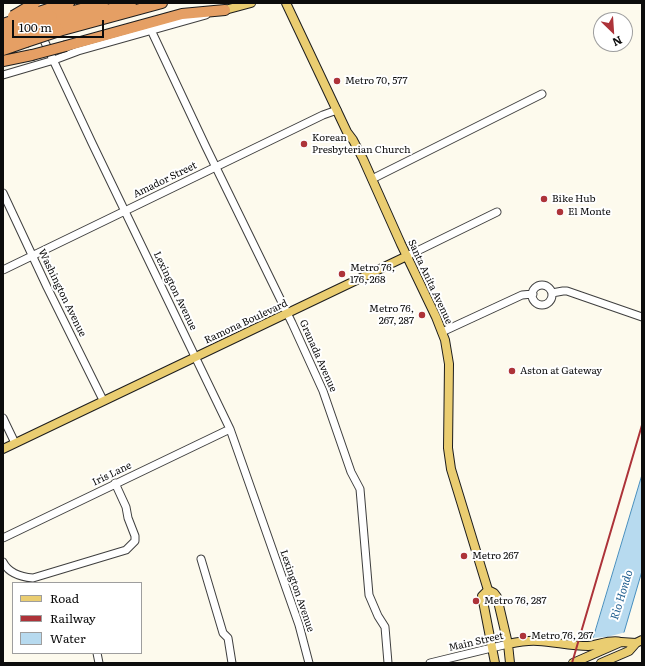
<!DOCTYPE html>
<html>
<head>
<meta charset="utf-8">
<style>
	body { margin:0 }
	#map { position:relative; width:645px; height:666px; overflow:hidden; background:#fdfaed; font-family:Literata,serif }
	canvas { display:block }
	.frame { position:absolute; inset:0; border:4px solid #0c0c0c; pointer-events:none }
	.legend { position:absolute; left:12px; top:582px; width:130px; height:72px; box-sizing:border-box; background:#fff; border:1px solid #9e9e9e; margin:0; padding:5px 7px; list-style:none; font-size:12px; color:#0c0c0c }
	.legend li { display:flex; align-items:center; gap:8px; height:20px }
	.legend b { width:20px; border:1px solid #9e9e9e }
	.north { position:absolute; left:593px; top:12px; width:40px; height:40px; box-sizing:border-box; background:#fff; border:1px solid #9e9e9e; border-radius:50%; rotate:155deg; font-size:11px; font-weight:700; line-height:16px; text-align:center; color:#0c0c0c }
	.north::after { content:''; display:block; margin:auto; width:14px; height:18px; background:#ad3339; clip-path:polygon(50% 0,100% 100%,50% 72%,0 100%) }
	.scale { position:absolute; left:12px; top:20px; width:92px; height:18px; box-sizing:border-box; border:2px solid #0c0c0c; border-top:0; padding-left:5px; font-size:12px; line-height:14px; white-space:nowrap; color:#0c0c0c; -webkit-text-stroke:3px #fff; paint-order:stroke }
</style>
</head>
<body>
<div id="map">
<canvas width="645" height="666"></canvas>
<div class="frame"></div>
<ul class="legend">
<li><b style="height:5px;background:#eacd71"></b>Road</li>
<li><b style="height:5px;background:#ad3339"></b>Railway</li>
<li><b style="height:11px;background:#b7daef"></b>Water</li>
</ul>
<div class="north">N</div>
<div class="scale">100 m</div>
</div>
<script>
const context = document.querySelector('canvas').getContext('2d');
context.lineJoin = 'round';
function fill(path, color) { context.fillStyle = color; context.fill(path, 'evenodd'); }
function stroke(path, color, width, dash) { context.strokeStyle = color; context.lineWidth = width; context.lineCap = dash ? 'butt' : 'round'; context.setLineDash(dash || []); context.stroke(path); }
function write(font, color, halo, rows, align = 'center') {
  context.font = font + ' Literata,serif'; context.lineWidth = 4; context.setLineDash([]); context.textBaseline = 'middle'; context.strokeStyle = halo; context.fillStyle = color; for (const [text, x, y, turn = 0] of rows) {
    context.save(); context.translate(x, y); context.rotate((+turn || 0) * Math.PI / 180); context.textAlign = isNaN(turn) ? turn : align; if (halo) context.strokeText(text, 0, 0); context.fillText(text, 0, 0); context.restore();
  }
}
const water = new Path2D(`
	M642 475V571L615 663H586Z`);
fill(water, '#b7daef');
stroke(water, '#468ebe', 1);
fill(new Path2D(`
	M626 632 617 663H584L591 638 607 637Z`), '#fdfaed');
const minor = new Path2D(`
	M151 30 206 147 292 323 323 391 351 472 360 489 369 595 378 616 385 627 388 663
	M41 34 92 143 230 429 299 625 309 663
	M3 75 54 60 78 51 206 15
	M372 179 542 94
	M3 193 47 287 103 400
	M407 256 497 212
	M3 270 323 115 337 110
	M532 295a10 10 0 1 1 20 0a10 10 0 1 1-20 0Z
	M552 293 563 291H567L642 317
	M442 332 522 295 533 294
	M3 418 15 443
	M3 538 230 429
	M201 559 223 633 228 638 232 663
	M3 562C9 574 21 577 33 578L126 550 135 541V536L128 518 126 507 115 483
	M97 653 99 663
	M430 663 508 644`);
const major = new Path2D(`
	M286 3 347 132 353 140 363 159 401 244 436 317 445 340 449 364 448 448 451 469 488 590 494 593 497 597 508 644 510 663
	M225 10 251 3
	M3 449 407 256
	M488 590 482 596 495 663
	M508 644C518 642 528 640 538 641 555 642 571 646 588 646 599 645 610 639 621 642
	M573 663 621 642 636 643
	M601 663 629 651 636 643 642 640`);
const highway = new Path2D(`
	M48 9 69 3
	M52 17 103 3
	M3 24 15 20
	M56 25 131 3
	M59 31 162 3
	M3 32 19 27
	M3 41 23 36
	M66 46 182 14 225 10
	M3 50 26 42
	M3 61 32 55`);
stroke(minor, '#3f3f3f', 9);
stroke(major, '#1d1d1d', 10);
stroke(highway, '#1d1d1d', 12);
stroke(minor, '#fff', 7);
stroke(major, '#eacd71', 8);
stroke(highway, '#e59f64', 10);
stroke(new Path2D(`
	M572 663 642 425`), '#ad3339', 2);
const highwayBridge = new Path2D(`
	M13 16 35 3
	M15 20 48 9
	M19 27 52 17
	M23 36 56 25
	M26 42 59 31
	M32 55 66 46`);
stroke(highwayBridge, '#1d1d1d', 12, []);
stroke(highwayBridge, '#e59f64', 10);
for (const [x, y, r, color] of [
	[337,81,4,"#ad3339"],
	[304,144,4,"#ad3339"],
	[544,199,4,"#ad3339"],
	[560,212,4,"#ad3339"],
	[342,274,4,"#ad3339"],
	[422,315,4,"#ad3339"],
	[512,371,4,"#ad3339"],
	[464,556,4,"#ad3339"],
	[476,601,4,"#ad3339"],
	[523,636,4,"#ad3339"]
]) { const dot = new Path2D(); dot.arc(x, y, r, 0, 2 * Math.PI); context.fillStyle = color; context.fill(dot); stroke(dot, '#fff', 1.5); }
write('10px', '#0c0c0c', '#fff', [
	["Metro 70, 577",345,81],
	["Korean",312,138],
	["Presbyterian Church",312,150],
	["Bike Hub",552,199],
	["El Monte",568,212],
	["Metro 76,",350,268],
	["176, 268",350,280],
	["Metro 76,",414,309,"right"],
	["267, 287",414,321,"right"],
	["Aston at Gateway",520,371],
	["Metro 267",472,556],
	["Metro 76, 287",484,601],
	["Metro 76, 267",531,636]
], 'left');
write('10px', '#0c0c0c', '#fff', [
	["Amador Street",165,180,-26],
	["Santa Anita Avenue",430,282,65],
	["Lexington Avenue",175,291,64],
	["Washington Avenue",62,293,64],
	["Ramona Boulevard",246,322,-25],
	["Granada Avenue",318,356,66],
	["Iris Lane",112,474,-26],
	["Lexington Avenue",297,591,71],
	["Main Street",476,642,-13]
]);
write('italic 11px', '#236090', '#fff', [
	["Rio Hondo",622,595,-73]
]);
</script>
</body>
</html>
